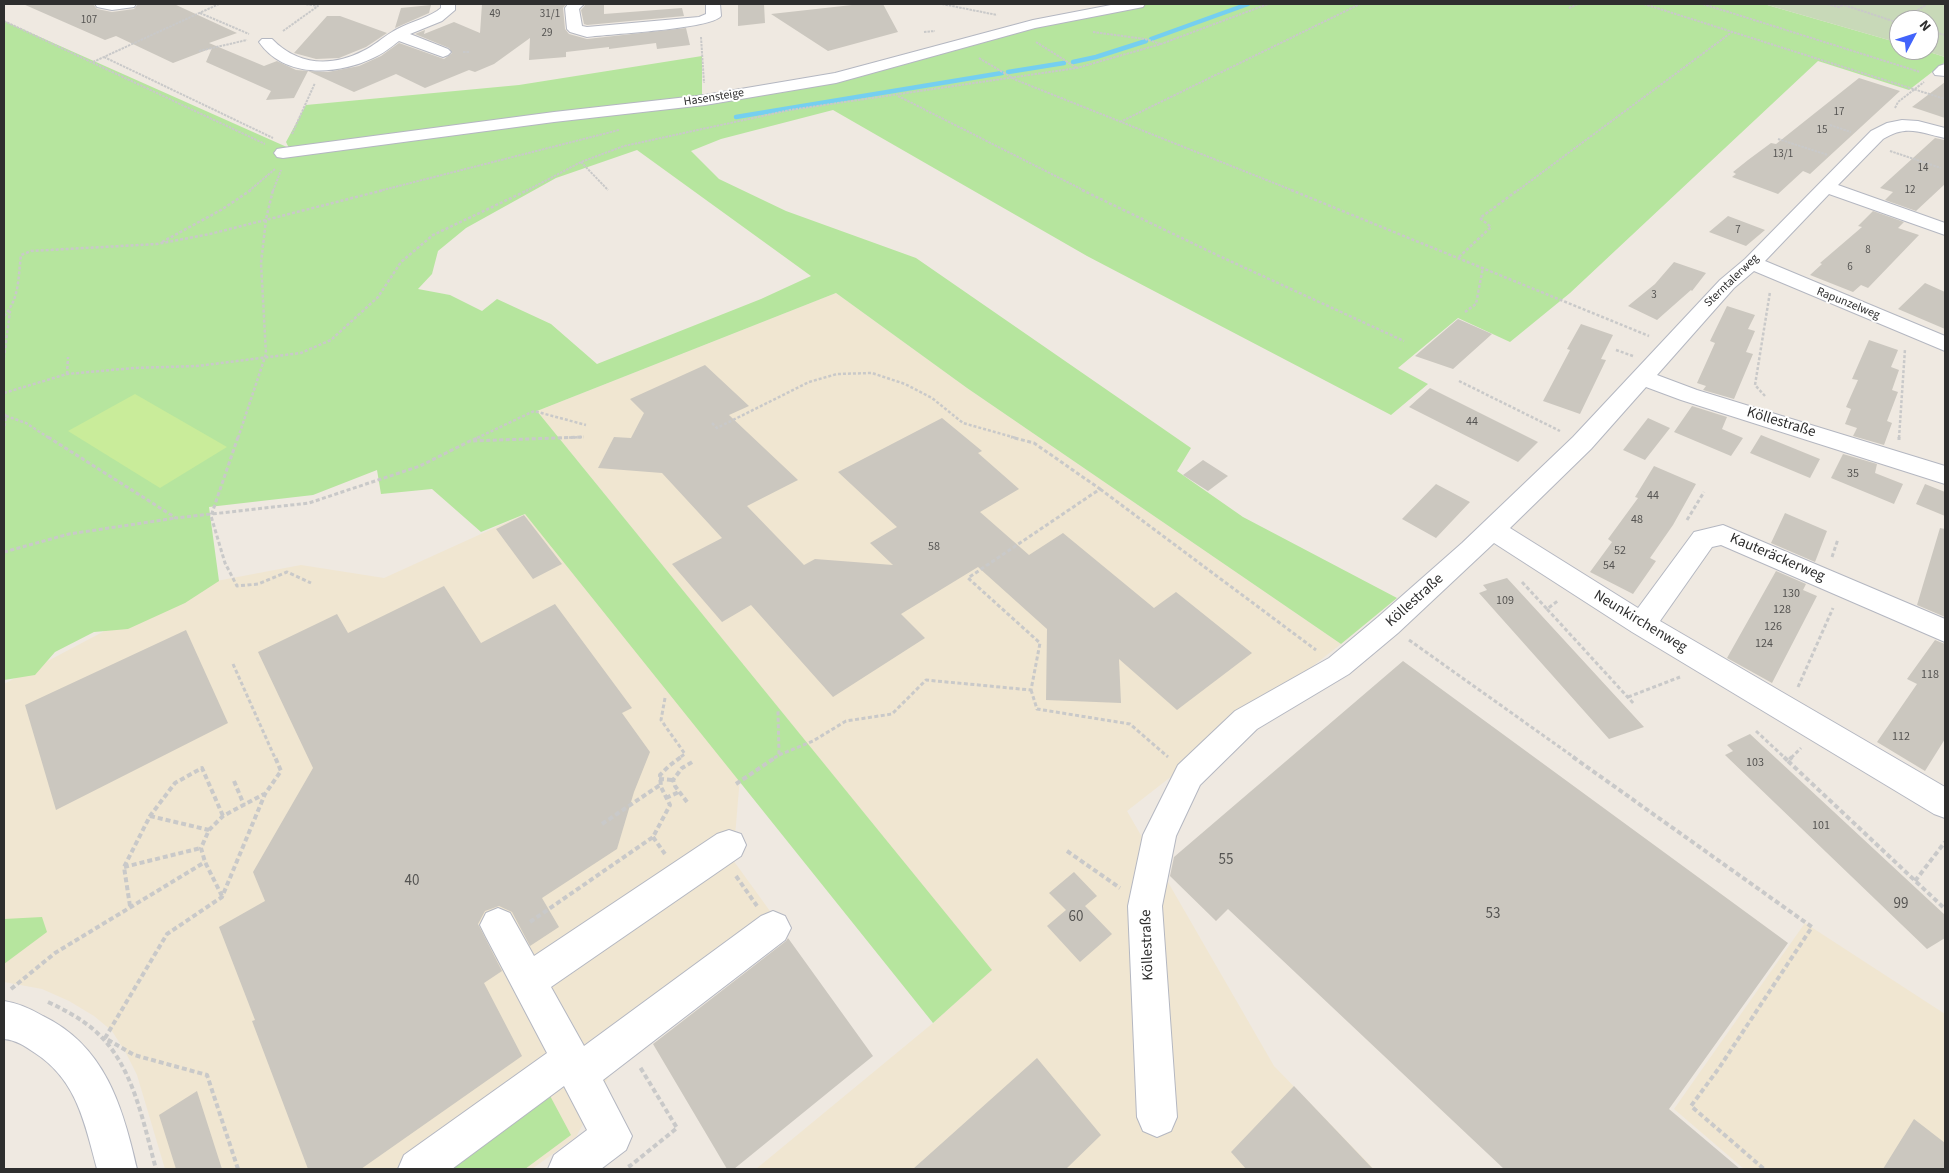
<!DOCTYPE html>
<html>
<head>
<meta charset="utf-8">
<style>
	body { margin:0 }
	#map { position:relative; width:1949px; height:1173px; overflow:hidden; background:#efe9e1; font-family:"Source Sans 3",sans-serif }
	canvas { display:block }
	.frame { position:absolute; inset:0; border:5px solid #2e2e2e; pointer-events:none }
	.north { position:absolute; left:1889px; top:10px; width:50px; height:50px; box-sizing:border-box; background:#fff; border:1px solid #ababab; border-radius:50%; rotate:50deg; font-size:14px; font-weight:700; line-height:20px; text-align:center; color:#2e2e2e }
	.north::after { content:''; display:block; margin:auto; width:18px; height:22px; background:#4264fb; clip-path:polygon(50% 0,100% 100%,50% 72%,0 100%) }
</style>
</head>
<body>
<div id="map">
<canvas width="1949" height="1173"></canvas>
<div class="frame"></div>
<div class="north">N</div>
</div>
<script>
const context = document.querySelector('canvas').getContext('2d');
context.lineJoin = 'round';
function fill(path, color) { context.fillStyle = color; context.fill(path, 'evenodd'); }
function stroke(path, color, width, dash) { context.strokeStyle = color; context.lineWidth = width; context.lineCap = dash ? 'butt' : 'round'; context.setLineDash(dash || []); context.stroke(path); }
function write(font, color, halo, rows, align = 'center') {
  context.font = font + ' "Source Sans 3",sans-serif'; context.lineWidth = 4; context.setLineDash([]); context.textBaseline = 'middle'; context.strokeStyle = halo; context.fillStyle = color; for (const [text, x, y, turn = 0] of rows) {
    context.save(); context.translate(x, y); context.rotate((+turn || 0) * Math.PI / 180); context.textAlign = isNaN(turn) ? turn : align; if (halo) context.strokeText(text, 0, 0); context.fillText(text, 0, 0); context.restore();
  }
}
fill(new Path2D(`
	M836 293 967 388 1341 644 1127 811 1274 1066 1374 1169H756L933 1023 991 970 537 411Z
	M525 514 741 765 733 860 775 918 645 1010 576 1137 532 1169H165L137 1075 126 1053 112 1031 94 1016 69 1001 42 989 4 982V684L190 586 301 565 384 578Z
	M1805 923 1945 1014V1169H1744L1674 1109Z`), '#f0e6d1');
fill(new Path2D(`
	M1146 4H1764L1899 43V50H1923L1945 57V62L1909 90 1818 61 1570 293 1510 342 1458 318 1398 368 1428 384 1391 415 1087 256 833 110 721 139 691 151 719 179 786 211 916 258 1191 448 1177 471 1243 517 1397 598 1341 644 967 388 836 293 537 411 992 970 933 1023 525 514 481 532 432 489 381 494 377 470 313 495 209 507 219 581 185 603 128 629 94 632 55 652 35 675 4 680V21L289 148 286 142 306 105 519 85 702 56V102L738 98 1069 17ZM637 150 811 276 761 299 597 364 551 324 497 299 482 311 450 295 418 289 432 274 438 251 466 228 556 178Z
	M42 917 47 932 4 964V919Z
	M548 1092 571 1135 525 1169H441Z`), '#b6e59e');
fill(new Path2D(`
	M1764 4H1945V57L1923 50H1929V20H1899V43Z`), '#c8d9b8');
fill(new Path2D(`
	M135 394 227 447 160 488 68 431Z`), '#c9ec9a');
stroke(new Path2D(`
	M1151 39 1248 4
	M1073 62 1096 57 1146 41
	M1008 72 1064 63
	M736 117 1002 73`), '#75cff0', 4.5);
fill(new Path2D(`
	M23 4H93L97 9 112 12 134 9 138 4H174L237 33 209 43 264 66 277 61 296 70 308 71 294 98 266 100 271 91 206 62 212 48 173 63 116 36 105 40Z
	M482 4H566L563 8 565 29 569 34 587 39 686 28 690 45 657 49 656 43 609 49V47L566 52V57L529 60 530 38 494 64 475 72 469 70 425 88 396 74 354 92 308 71 328 72 359 66 381 56 399 43 444 59 452 53 449 48 415 34 425 30 424 34 454 22 480 33Z
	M586 4H604V14L682 8 684 16 587 25 584 24 581 10Z
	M738 4H764L765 23 738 26Z
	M851 4H883L898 32 828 51 771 14 852 5Z
	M431 5 429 13 395 28 401 8Z
	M327 16H340L387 33 366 47 339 58 316 59 294 53Z
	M1859 78 1900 91 1810 174 1803 171 1778 194 1732 177 1736 174 1733 172 1748 160 1771 143 1776 144Z
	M1945 82V118L1912 107Z
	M1935 138 1945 140V184L1916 211 1885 200 1893 192 1880 188Z
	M1873 211 1904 222 1898 228 1919 235 1868 288 1861 285 1853 292 1810 275 1822 264 1820 263 1862 227 1858 226Z
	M1728 216 1765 230 1746 246 1709 232Z
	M1674 262 1706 273 1692 291 1691 290 1657 320 1628 306 1655 284Z
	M1925 283 1945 292V329L1898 309Z
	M1727 306 1755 315 1748 329 1755 331 1746 352 1753 354 1734 399 1703 390 1706 386 1697 383 1715 343 1710 341Z
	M1458 319 1492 334 1453 369 1415 356Z
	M1581 324 1613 335 1601 359 1606 360 1580 414 1543 401 1570 350 1567 349Z
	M1869 340 1898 350 1891 367 1899 370 1892 390 1898 392 1887 421 1892 423 1884 445 1853 436 1857 428 1845 424 1851 409 1846 407 1858 380 1852 379Z
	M705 365 749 406 729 415 798 480 747 506 804 565 815 559 893 565 870 543 897 527 838 472 942 418 982 451 978 453 1019 489 980 512 1029 555 1063 533 1154 608 1176 592 1252 653 1177 710 1119 659 1121 703 1046 700 1047 629 978 567 901 614 925 638 833 697 751 605 722 622 672 564 722 538 662 473 598 468 614 437 631 438 644 413 630 399Z
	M1430 388 1538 442 1518 462 1409 407Z
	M1692 406 1727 417 1722 429 1743 438 1731 456 1674 432Z
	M1648 418 1670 428 1645 460 1623 450Z
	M1761 435 1820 459 1810 478 1750 453Z
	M1843 454 1877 464 1875 473 1903 484 1894 504 1831 478Z
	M1203 460 1228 476 1208 491 1183 475Z
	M1654 466 1696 484 1673 525 1650 558 1656 561 1633 594 1590 572 1612 542 1608 539 1638 498 1635 497Z
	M1436 484 1470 502 1436 538 1402 519Z
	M1925 484 1945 492V516L1916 504Z
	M1785 513 1827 531 1815 562 1771 543Z
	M524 515 562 564 533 579 496 529Z
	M1940 528 1945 529V617L1917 605Z
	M1776 571 1806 584 1803 590 1817 596 1772 683 1727 658Z
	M1507 578 1644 727 1609 739 1479 593 1487 590 1483 585Z
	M444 586 481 643 555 604 632 708 622 713 650 752 634 792 617 849 542 898 559 927 530 946 512 912 499 906 485 911 478 924 502 971 484 983 522 1056 361 1169H308L252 1021 255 1020 219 927 265 901 253 872 313 768 258 652 337 614 348 633Z
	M186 630 228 723 56 810 25 705Z
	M1935 640 1945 644V739L1925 771 1877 742 1917 684 1907 679Z
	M1403 661 1788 943 1669 1109 1740 1169H1504L1228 909 1216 921 1170 876 1174 857Z
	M1750 734 1945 915V938L1927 949 1725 755 1733 751 1727 745Z
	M1074 872 1097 896 1085 906 1112 934 1080 962 1047 926 1066 910 1049 893Z
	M788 938 873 1056 734 1169H727L653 1044 786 941Z
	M1037 1058 1101 1135 1066 1169H913Z
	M1294 1086 1373 1169H1246L1231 1152Z
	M197 1091 222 1169H176L159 1115Z
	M1914 1119 1945 1143V1169H1883Z`), '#cbc7bf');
const minor = new Path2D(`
	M95 4H136L134 7 112 10 97 7Z
	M441 4H455V10L442 21 410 34 448 49 451 52 448 55 443 57 399 41C391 47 383 54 373 58 337 75 285 79 259 42L262 39H272C298 66 332 67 363 51 374 46 382 38 392 32 406 23 423 20 437 11L441 8Z
	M568 4H584L579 9 582 26 587 27 699 17 706 14V4H720L721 16C712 29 609 34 587 37L570 32 567 29 565 8Z
	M1116 4H1145L1143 7 1138 8 1035 28 836 83 705 105 554 122 283 158 277 157 274 153 277 149 283 148 554 112 705 95 835 73 1033 20Z
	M1945 64V76L1935 75 1933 72 1939 66Z
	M1902 120 1918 121 1945 128V138C1921 133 1907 124 1883 139L1838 185 1945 223V235L1829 194 1765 261 1945 336V351L1754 271 1734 288 1657 375 1697 390 1945 466V484L1681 400 1646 387 1591 449 1510 528 1638 608 1694 532 1723 525 1945 619V642L1721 545 1712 547 1660 621 1945 787V818L1934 814 1632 632 1494 543 1398 633 1349 674 1257 729 1200 785 1176 836 1162 906 1177 1117 1171 1131 1157 1137 1143 1131 1137 1117 1128 906 1143 835 1178 765 1235 711 1329 658 1378 617 1462 543 1573 437 1720 280 1745 259 1871 131 1887 123Z
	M729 830 741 834 746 845 741 856 551 987 584 1046 761 916 773 911 785 916 791 928 785 940 603 1080 632 1136 626 1150 601 1169H548L554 1155 587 1130 564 1086 452 1169H398L404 1155 547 1053 486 937 480 925 486 913 498 908 510 913 534 956 717 834Z
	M4 1001C18 1003 31 1009 43 1016 105 1046 123 1107 137 1169H97C85 1124 77 1080 35 1053 25 1046 16 1040 4 1039Z`);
stroke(minor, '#b4b7c1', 2);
stroke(new Path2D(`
	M942 4 997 15
	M1644 4 1945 99
	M1703 4 1920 72
	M1827 4 1839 7 1843 5
	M1841 4 1899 23
	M1569 8 1578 4
	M200 13 249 34
	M1903 20 1927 4
	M4 21 265 144
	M283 31 318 6 305 4
	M1929 31 1945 35
	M924 32 935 31
	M1093 32 1145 39 1161 44
	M701 37 704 83
	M1036 42 1077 68
	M199 51 247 40
	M463 52H470
	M104 57 273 138
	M979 58 1016 80 1294 191
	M93 62 219 4
	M898 96 1085 191
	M1895 108 1898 102 1924 82
	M1120 122 1360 4
	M1830 125 1851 132
	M292 134 315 83
	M1778 139 1828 155
	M1890 151 1941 168
	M581 162 608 190
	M249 191 275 169
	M273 191 281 170
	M379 191 619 130
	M526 191 581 162 624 146 790 110 1077 68 1161 44 1268 4
	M1517 191 1732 32`), '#c9c9c9', 2, [2.5, 1]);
stroke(new Path2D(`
	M1082 190 1217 255 1404 341
	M1291 190 1649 336
	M162 242 221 210 251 190
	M1459 257 1491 227 1480 218 1518 190
	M1465 312 1476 304 1483 267
	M4 316C20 298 18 277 21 255L31 251 157 244 210 234 384 190
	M1616 350 1633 356
	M4 358 10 311
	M67 374 68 357
	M1459 381 1560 431
	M4 393 67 374 134 368 197 366 301 353 331 340 378 297 401 262 433 235 528 190
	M1765 396 1755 385 1770 292
	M4 414 6 416 4 430
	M6 416 26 423 49 438
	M712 423 717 428 809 382 837 374 872 373 905 384 932 398 963 423 1016 438
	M238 438 266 354 261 263 266 219 273 190
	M477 438 534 411 586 425
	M559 438 584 437
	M1899 438 1905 349`), '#c9c9c9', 2.5, [3, 2]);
stroke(new Path2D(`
	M48 437 176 518 309 503 420 466 470 441 584 437
	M238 437 211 516 225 563 237 586 258 584 287 572 311 583
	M473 440 480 437
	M1899 440V437
	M1100 489 1316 650
	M1687 520 1704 492
	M4 552 69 534 176 518
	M1832 557 1838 539
	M1522 582 1547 609 1559 600
	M1547 609 1634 704
	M1409 640 1575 758
	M233 664 275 758
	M1798 687 1833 608
	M1031 690 1037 709 1130 724 1168 757
	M1628 697 1680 677
	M665 698 661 720 685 754 679 758
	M1756 731 1785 758
	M779 755 813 741 846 721 892 714 926 680 1031 690 1040 643 968 578 1100 489 1034 443 1011 437
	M774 758 779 755 778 711
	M1791 758 1801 748`), '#c9c9c9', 3, [4, 2.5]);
stroke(new Path2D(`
	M1573 757 1812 927 1719 1068 1691 1106 1764 1169
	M1784 757 1788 761 1792 757
	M1788 761 1943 907
	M659 779 673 780
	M234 781 244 805
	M736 784 776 757
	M666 798 679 792
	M687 802 675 786 673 780 682 768 694 761
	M150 816 209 830
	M602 824 660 785
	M653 837 665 854
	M1067 851 1120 888
	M124 867 201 848
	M736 876 757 906
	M1915 881 1945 842
	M222 896 205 862 201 848 209 830 223 816 264 794
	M130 906 124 867 150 816 175 783 202 768 223 816
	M530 922 653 837 670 805 661 787 660 775 669 766 681 757
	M11 989 55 953 205 862
	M48 1002C65 1010 80 1018 94 1030 133 1063 143 1122 156 1169
	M629 1164 630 1166 677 1128 640 1067
	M238 1169 207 1075 134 1055 105 1038 167 934 222 897 265 794 281 771 275 757`), '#c9c9c9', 4, [5, 3]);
fill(minor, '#fff');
write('11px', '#555452', null, [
	["49",495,15],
	["31/1",550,15],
	["107",89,21],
	["29",547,34],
	["17",1839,113],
	["15",1822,131],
	["13/1",1783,155],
	["14",1923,169],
	["12",1910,191],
	["7",1738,231],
	["8",1868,251],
	["6",1850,268],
	["3",1654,296]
]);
write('12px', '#2e2e2e', '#fff', [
	["Hasensteige",714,98,-9],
	["Sterntalerweg",1732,281,-44],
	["Rapunzelweg",1848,304,22]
]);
write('12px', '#555452', null, [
	["44",1472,422],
	["35",1853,474],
	["44",1653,496],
	["48",1637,520],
	["58",934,547],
	["52",1620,551],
	["54",1609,566],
	["130",1791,594],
	["109",1505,601],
	["128",1782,610],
	["126",1773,627],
	["124",1764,644],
	["118",1930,675],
	["112",1901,737],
	["103",1755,763],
	["101",1821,826]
]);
write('15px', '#2e2e2e', '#fff', [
	["Köllestraße",1781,423,17],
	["Kauteräckerweg",1777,558,23],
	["Köllestraße",1415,601,-42],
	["Neunkirchenweg",1640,622,31],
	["Köllestraße",1148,945,-92]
]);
write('15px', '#555452', null, [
	["55",1226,861],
	["40",412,882],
	["99",1901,905],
	["53",1493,915],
	["60",1076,918]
]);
</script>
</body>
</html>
